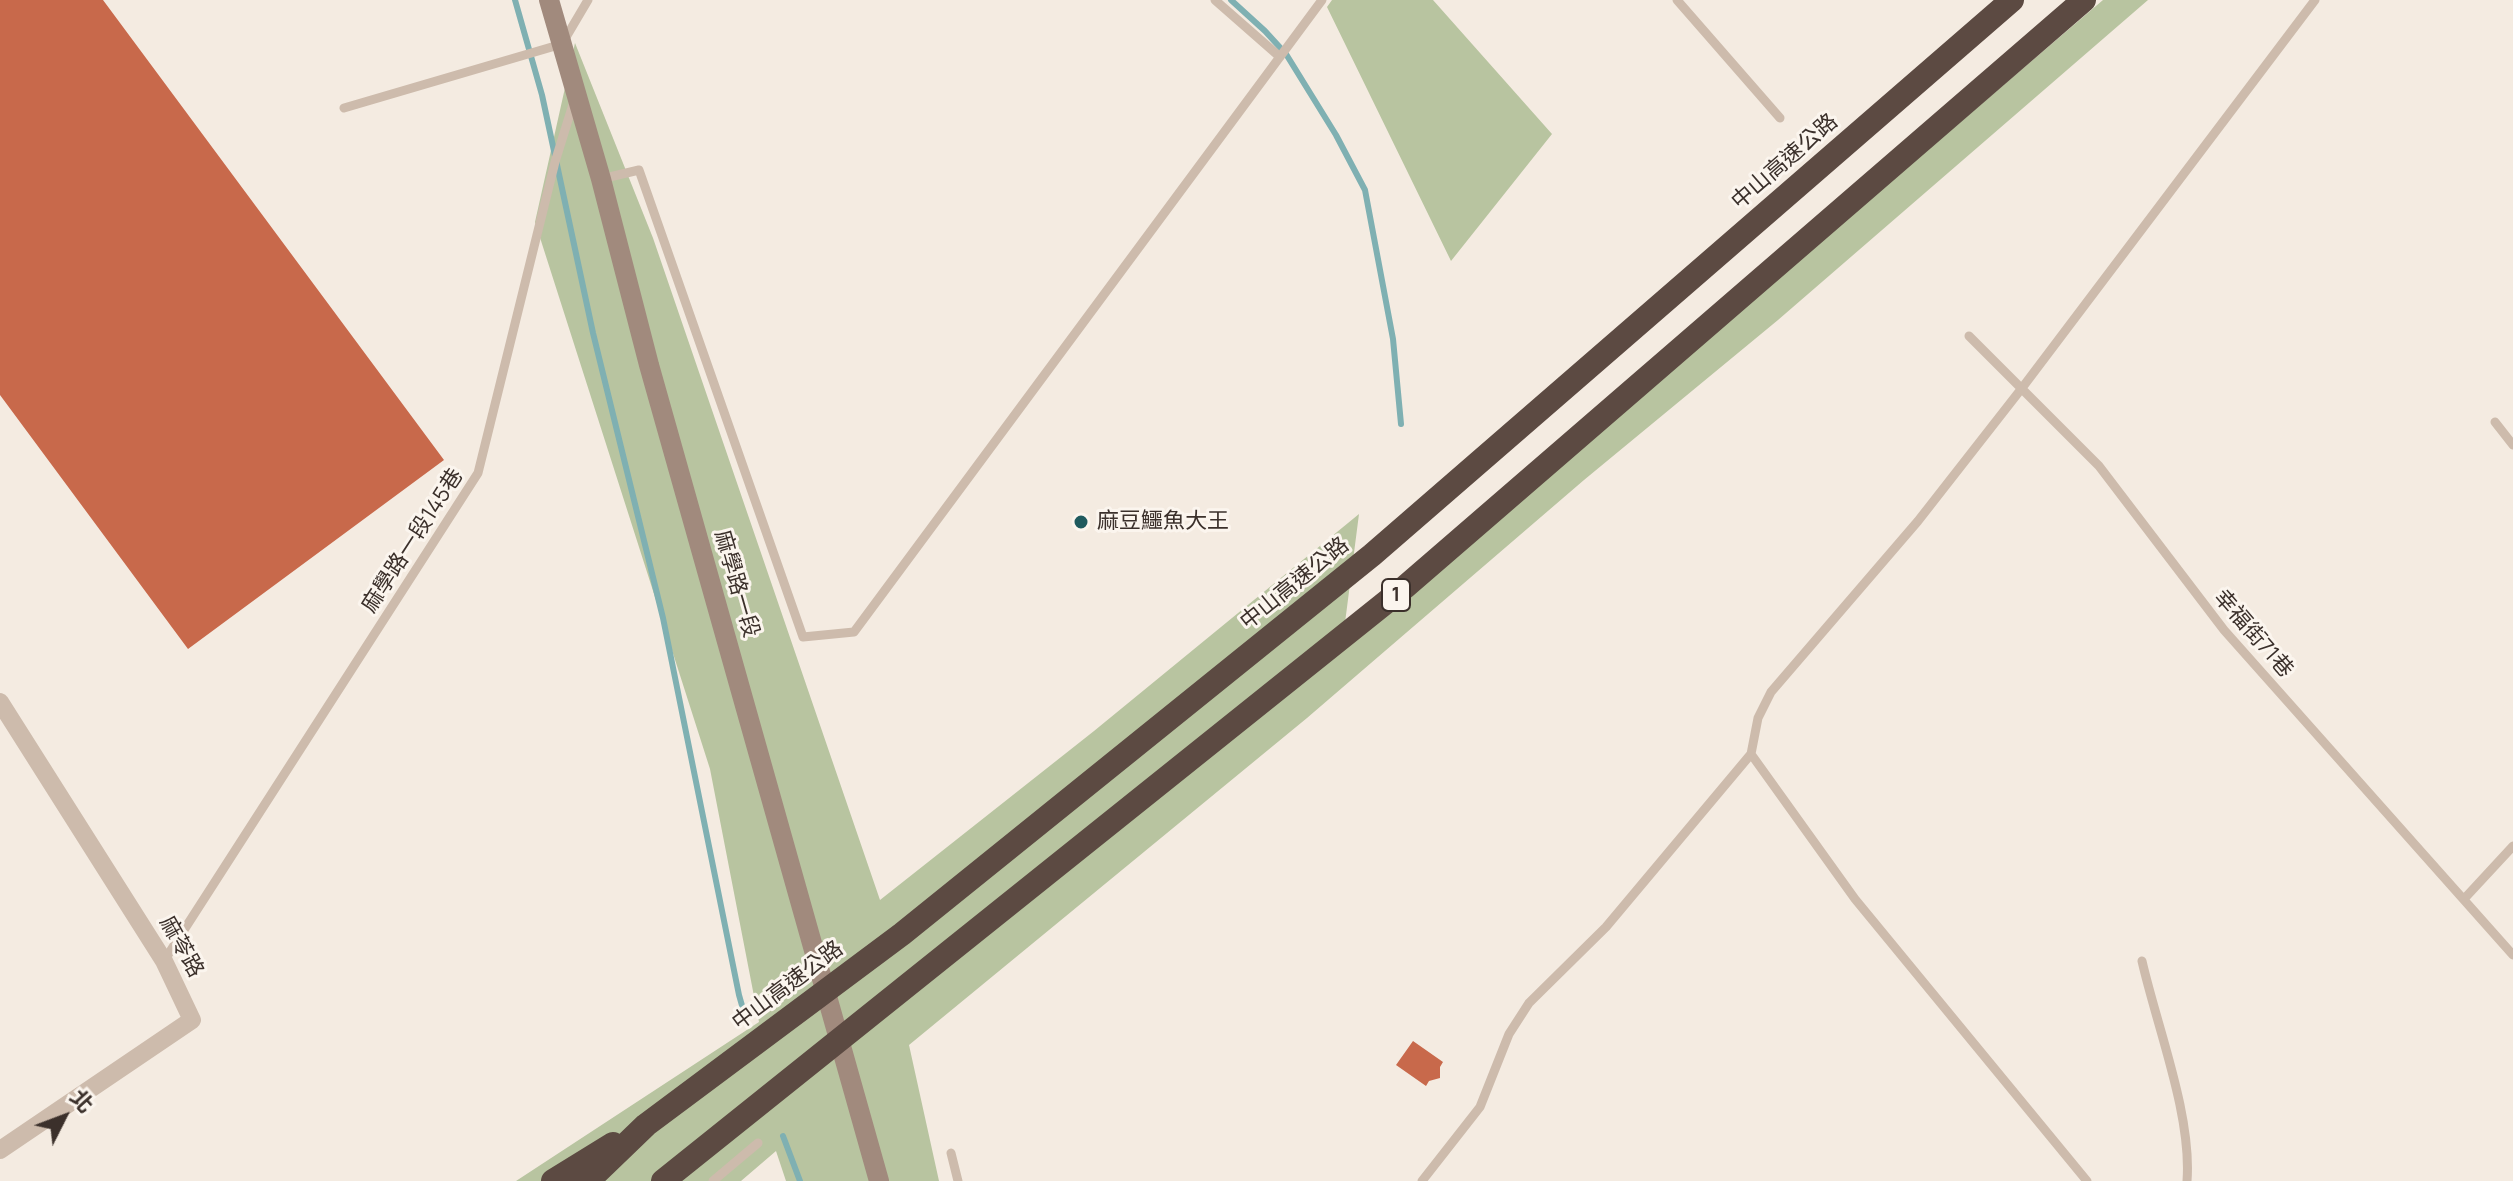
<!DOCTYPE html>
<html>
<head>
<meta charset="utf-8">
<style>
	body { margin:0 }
	#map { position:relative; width:2513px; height:1181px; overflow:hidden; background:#f4ebe1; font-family:Manrope,"Noto Sans TC",sans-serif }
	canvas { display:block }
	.north { position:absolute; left:24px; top:1077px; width:80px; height:80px; -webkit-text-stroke:6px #fbf5ee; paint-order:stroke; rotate:48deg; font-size:22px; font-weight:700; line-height:32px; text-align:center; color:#3b302b }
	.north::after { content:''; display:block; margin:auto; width:28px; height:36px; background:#3b302b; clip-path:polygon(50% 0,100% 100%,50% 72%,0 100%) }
</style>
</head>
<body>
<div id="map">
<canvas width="2513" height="1181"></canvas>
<div class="north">北</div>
</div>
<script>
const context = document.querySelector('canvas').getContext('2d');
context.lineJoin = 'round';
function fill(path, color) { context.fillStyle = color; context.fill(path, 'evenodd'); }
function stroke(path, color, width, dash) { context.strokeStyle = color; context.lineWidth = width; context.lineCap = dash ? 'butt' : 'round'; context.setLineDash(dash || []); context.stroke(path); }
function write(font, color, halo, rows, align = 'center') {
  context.font = font + ' Manrope,"Noto Sans TC",sans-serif'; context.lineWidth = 6; context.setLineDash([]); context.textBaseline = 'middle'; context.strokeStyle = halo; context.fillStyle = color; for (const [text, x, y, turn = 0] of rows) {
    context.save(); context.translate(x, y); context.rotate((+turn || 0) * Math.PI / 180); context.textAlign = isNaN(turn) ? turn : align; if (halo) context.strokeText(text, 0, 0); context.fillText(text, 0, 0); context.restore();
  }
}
fill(new Path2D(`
	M1332 0H1433L1552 134 1451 261 1327 7Z
	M2103 0H2148L1778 320 1584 480 1307 718 909 1045 939 1181H786L776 1151 741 1181H516L759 1022 710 769 535 222 575 43 653 238 880 900 1094 731 1359 514 1342 646 1587 441Z`), '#b8c4a0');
stroke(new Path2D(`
	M515 0 542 95 593 333 663 618 739 995 745 1016
	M1231 0 1265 31 1286 54 1336 135 1365 190 1393 339 1401 424
	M783 1136 800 1181`), '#7fb0b2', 6);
fill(new Path2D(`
	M0 0H103L444 460 188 649 0 395Z
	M1413 1041 1443 1062 1440 1067V1078L1429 1081 1426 1086 1396 1065Z`), '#c8694b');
stroke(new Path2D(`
	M1215 0 1280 57
	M1677 0 1780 118
	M344 108 562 44 588 0
	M601 179 639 170 803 637 854 632 1322 0
	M1969 336 2099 466 2224 630 2513 955
	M2495 422 2513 445
	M1751 754 1758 718 1771 692 1918 521 2022 388 2315 0
	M2464 899 2513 846
	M164 961 478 473 555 162 574 101
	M2142 961C2157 1027 2192 1115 2187 1181
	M951 1153 958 1181
	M713 1181 758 1143
	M1422 1181 1480 1107 1509 1034 1529 1003 1606 927 1751 754 1855 899 2087 1181`), '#cdbbac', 9);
stroke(new Path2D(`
	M0 702 164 961 192 1020 0 1150`), '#cdbbac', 18);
stroke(new Path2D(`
	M549 0 601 179 649 365 879 1181`), '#a18a7d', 20);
stroke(new Path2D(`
	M553 1181 613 1144
	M588 1181 646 1125 902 934 1372 555 2012 0
	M663 1181 1405 587 2084 0`), '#5c4a42', 24);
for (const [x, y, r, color] of [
	[1081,522,8,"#1f5a5e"]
]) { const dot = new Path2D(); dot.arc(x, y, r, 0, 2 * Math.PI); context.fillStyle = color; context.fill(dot); stroke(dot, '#fbf5ee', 3); }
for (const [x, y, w] of [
	[1396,595,28]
]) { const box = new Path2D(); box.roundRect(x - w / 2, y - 16, w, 32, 6); context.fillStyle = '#fbf5ee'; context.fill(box); stroke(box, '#3b302b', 2); }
write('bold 20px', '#3b302b', null, [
	["1",1396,595]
]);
write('22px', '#3b302b', '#fbf5ee', [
	["中山高速公路",1785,162,-41],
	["麻學路一段145巷",413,541,-57],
	["麻學路一段",736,584,74],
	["中山高速公路",1295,584,-39],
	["幸福街71巷",2253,634,49],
	["麻苓路",181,947,61],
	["中山高速公路",788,986,-37]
]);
write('22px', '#3b302b', '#fbf5ee', [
	["麻豆鱷魚大王",1097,522]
], 'left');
</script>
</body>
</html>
